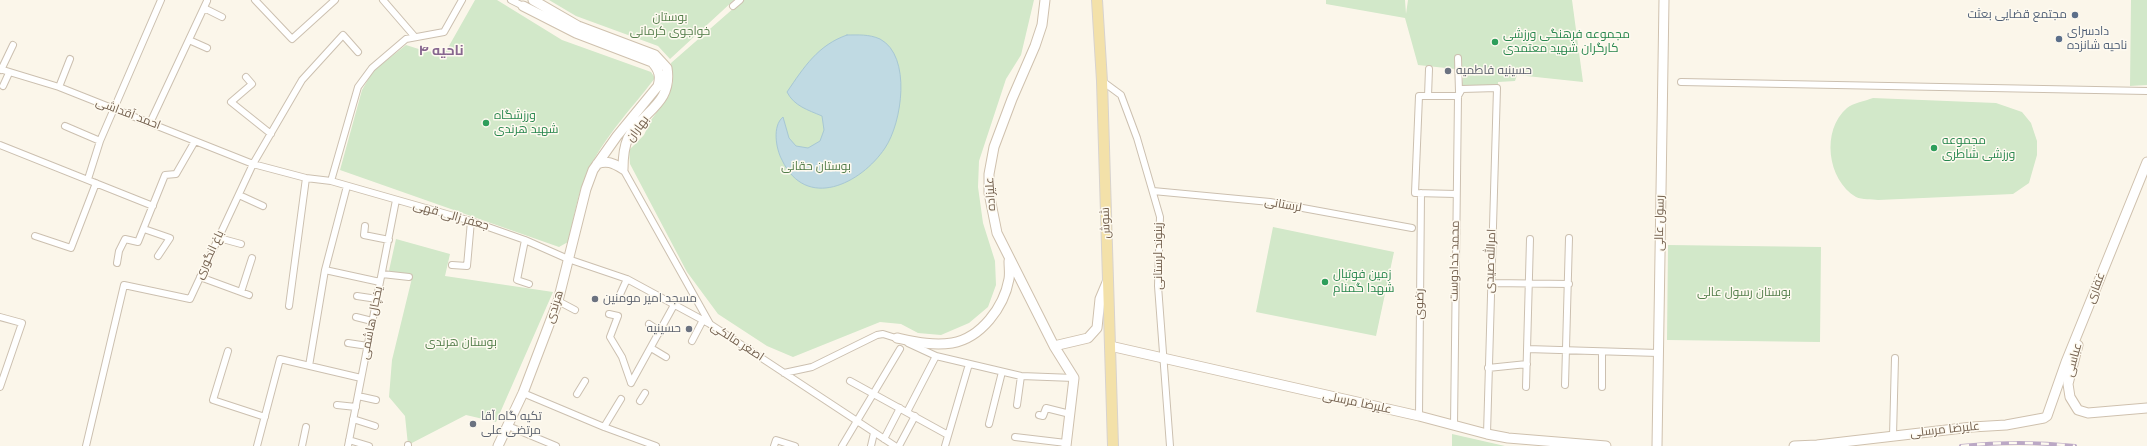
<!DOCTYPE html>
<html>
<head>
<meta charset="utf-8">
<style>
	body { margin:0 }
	canvas { display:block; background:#fbf6ea }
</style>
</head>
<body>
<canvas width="2147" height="446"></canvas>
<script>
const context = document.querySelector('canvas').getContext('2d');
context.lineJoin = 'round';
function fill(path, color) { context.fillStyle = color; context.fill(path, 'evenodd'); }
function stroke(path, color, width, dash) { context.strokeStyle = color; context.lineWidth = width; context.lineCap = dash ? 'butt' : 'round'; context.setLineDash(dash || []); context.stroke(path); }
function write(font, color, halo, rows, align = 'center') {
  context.font = font + ' "DM Sans",Cairo,sans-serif'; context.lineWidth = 3; context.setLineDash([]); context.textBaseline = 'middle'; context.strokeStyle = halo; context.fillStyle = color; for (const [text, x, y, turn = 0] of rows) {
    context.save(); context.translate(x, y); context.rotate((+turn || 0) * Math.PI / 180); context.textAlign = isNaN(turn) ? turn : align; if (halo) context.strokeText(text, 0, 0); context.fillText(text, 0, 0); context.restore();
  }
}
fill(new Path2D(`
	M475 0H497L562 40 651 72 655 78C629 112 598 143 583 183 576 202 573 223 568 242L559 247 340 170 362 90 373 71 406 45 425 51 445 53Z
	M549 0H734L670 59 658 46 576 16Z
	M743 0H1034L1021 55 1006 79 979 161 978 187 983 223 995 261 996 285 988 307 969 323 941 335 918 333 901 324 880 322 793 357 767 346 718 314 687 272 630 164 629 150 644 135 651 120 668 97 673 82 671 63Z
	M1326 0H1405L1406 14 1408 0H1572L1583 82 1517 75 1515 81 1498 82V85L1462 86 1464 70 1418 65 1405 18 1326 4Z
	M2131 0H2147V85L2130 86Z
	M1873 98 1996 103 2022 112 2031 123 2037 141V155L2029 183 2013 194 1878 200C1872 199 1862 200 1856 197 1827 180 1821 130 1847 108 1853 103 1865 101 1873 98Z
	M1273 227 1394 252 1376 336 1256 312Z
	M396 239 450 254 445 276 553 292 496 422 466 415 408 445 405 416 389 397 392 360 412 278 388 275Z
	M1668 245 1821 247 1820 342 1667 340Z
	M1452 434 1505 446H1452Z`), '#d2e8c9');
const water = new Path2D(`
	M847 35C858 35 869 34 880 39 912 56 902 123 885 148 861 184 806 211 782 160 776 149 772 126 783 117L789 138 796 146 808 148 820 141 824 130 822 116C808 110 794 106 787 92 804 67 818 45 847 35Z`);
fill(water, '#c0dae3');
stroke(water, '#a7c7d4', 1);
const street = new Path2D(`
	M255 0 292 39 335 0
	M383 0 415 37
	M511 0 523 6
	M733 6 740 0
	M204 8 222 17
	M189 40 207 48
	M1458 58 1459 92
	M0 69 59 87 253 164 306 178 331 181 471 221 525 240 568 259 627 279 710 324 895 446
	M1 70 13 45
	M246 77 252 84 231 102 271 134
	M1102 81 1121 95 1137 138 1160 217 1158 286 1170 446
	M1681 82 2147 91
	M3 86 9 73
	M59 87 70 59
	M1428 96 1429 69
	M150 123 207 1
	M65 126 100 141
	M0 145 153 206
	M623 169 710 324
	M88 179 100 141 161 0
	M331 181 358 87 372 68 406 39 444 32 462 0
	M1153 191 1270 202 1412 228
	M1456 194 1415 193 1419 96H1458L1462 89 1497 88 1487 434
	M239 195 263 206
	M365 226 364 235 389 240
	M144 229 170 238 158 256
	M35 236 71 248 96 183
	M219 238 241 244
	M525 240 517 280 529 284
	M117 263 119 251 125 239 138 242 165 175 176 174 195 141
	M452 265 467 266 471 221
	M325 270 380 282
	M382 274 409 277
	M200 277 249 295
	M1491 283 1569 284
	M241 292 252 258
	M357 296 377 299
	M618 299 627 279
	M558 301 575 310
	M289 306 306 178
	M609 314 618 316 610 337 622 357 631 383
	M0 317 22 323 0 387
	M356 317 372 321
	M649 324 661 332
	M692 341 703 320
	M348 343 368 346
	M908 343 936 356 1021 376 1074 378
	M651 348 666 357
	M1527 349 1658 353
	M228 351 213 400 265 417
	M309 366 325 270 347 186
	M1488 368 1527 364
	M784 373 812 367 877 335 883 334 899 339
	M850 381 948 435
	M631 383 674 305
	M1565 385 1569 238
	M1526 387 1530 239
	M1602 387V352
	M523 393 604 427 656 446
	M577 394 585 381
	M358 396 376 400
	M640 401 645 393
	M337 405 356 407
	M1017 405 1021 376
	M907 412 936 356
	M1039 415 1043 416 1046 408 1070 414
	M1419 416 1421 193
	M353 419 375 426
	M989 424 1002 372
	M508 426 556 446
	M1454 426 1458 96
	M604 427 621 399
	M1893 436 1895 358
	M1015 437 1066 443
	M884 439 900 408
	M349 440 369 446
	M86 446 124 285 190 299 253 164 302 80 343 35 358 52
	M257 446 280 359 361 378
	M302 446 306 427
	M348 446 396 200
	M408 446V445
	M774 446 776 440 795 446
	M842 446 900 349
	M871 446 874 433
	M899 446 915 416
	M945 446 969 364`);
const secondary = new Path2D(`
	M533 0 578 26 655 55 667 68C673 104 642 111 628 138 624 147 623 158 623 169
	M1045 0 1042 25 1035 46 1012 99 994 147 989 174V193L997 233 1054 346 1074 378 1066 446
	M597 164C607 160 613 163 623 169
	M897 338C916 342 933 346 952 343 981 338 1004 307 1009 279 1010 274 1009 267 1009 261
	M2078 345 2068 384 2070 397 2078 410 2088 413 2147 408
	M1054 346 1088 338 1097 328 1100 299 1108 280
	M1110 346 1419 416 1487 434 1508 438 1606 446
	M498 446 523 393 558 301 586 189 593 170 617 136 658 86C661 76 659 70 652 62L576 33 523 6
	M1657 446 1664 0
	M1794 446 1817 445 1972 427 2006 425 2044 418 2047 416 2066 362 2147 162`);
const primary = new Path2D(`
	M1097 0 1102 81 1113 446`);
stroke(street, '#ccc0b0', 8);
stroke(secondary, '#cfc1ae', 11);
stroke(primary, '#d8d3ce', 12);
stroke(street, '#fff', 6);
stroke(secondary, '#fff', 9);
stroke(primary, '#f3e1a9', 10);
const rail = new Path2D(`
	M1961 446C2000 442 2037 442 2075 446`);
stroke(rail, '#bba8c5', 4);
stroke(rail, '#fefaf0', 2.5, [8]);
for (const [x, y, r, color] of [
	[2075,15,4,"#5c6f8a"],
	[2059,39,4,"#5c6f8a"],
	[1495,42,4,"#2e9e5b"],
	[1448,71,4,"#6b7280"],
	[486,123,4,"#2e9e5b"],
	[1934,148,4,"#2e9e5b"],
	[1325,282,4,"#2e9e5b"],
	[595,299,4,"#6b7280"],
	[689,329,4,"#6b7280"],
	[473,424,4,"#6b7280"]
]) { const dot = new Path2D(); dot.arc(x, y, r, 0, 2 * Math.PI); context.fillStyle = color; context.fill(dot); stroke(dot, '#fefaf0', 1.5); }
write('12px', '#4e5e75', '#fefaf0', [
	["مجتمع قضایی بعثت",2067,15],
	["دادسرای",2067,32,"left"],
	["ناحیه شانزده",2067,46,"left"]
], 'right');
write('12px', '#547e4b', '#fefaf0', [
	["بوستان",670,18],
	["خواجوی کرمانی",670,32],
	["بوستان حقانی",816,167],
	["بوستان رسول عالی",1744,293],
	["بوستان هرندی",461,343]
]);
write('12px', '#27864d', '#fefaf0', [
	["مجموعه فرهنگی ورزشی",1503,35],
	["کارگران شهید معتمدی",1503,49],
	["ورزشگاه",494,116],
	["شهید هرندی",494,130],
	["مجموعه",1942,141],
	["ورزشی شاطری",1942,155],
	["زمین فوتبال",1333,275],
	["شهدا گمنام",1333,289]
], 'left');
write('12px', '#5b616d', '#fefaf0', [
	["حسینیه فاطمیه",1456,71],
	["مسجد امیر مومنین",603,299],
	["حسینیه",681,329,"right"],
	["تکیه گاه آقا",481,417],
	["مرتضی علی",481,431]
], 'left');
write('12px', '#74614f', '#fefaf0', [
	["احمد آقداشی",128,114,21],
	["بهاران",638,129,-53],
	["علیزاده",991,194,-93],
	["لرستانی",1283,205,10],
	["جعفر زالی قهی",451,216,16],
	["شوش",1106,223,-92],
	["رسول عالی",1660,223,-89],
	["باغ انگوری",210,255,-65],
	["زینوند لرستانی",1159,256,-90],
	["محمد خدادوست",1455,261,-89],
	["امرالله صیدی",1491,261,-88],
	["غفاری",2096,288,-69],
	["رضوی",1420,304,-89],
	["هرندی",555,307,-72],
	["یخچال هاشمی",372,323,-79],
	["اصغر مالکی",737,342,33],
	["عباسی",2074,360,-75],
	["علیرضا مرسلی",1357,403,12],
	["علیرضا مرسلی",1945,430,-6]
]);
write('bold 14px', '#87678f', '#fefaf0', [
	["ناحیه ۴",441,51]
]);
</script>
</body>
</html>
